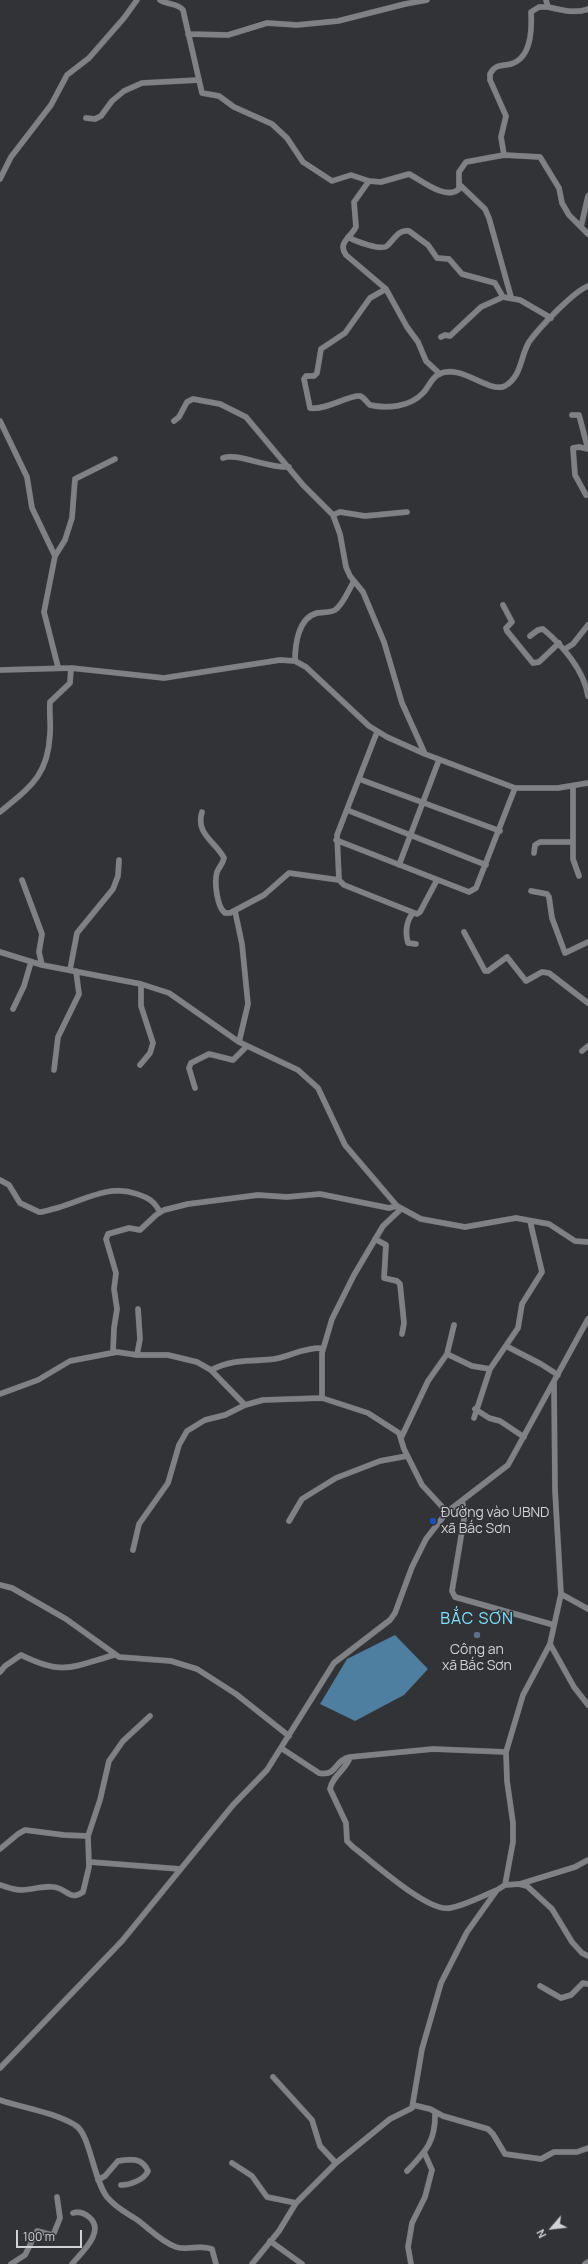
<!DOCTYPE html>
<html>
<head>
<meta charset="utf-8">
<style>
	body { margin:0 }
	#map { position:relative; width:588px; height:2264px; overflow:hidden; background:#313336; font-family:Manrope,sans-serif }
	canvas { display:block }
	.north { position:absolute; left:532px; top:2208px; width:40px; height:40px; -webkit-text-stroke:3px #313336; paint-order:stroke; rotate:242deg; font-size:11px; font-weight:700; line-height:16px; text-align:center; color:#d0d2d3 }
	.north::after { content:''; display:block; margin:auto; width:14px; height:18px; background:#d0d2d3; clip-path:polygon(50% 0,100% 100%,50% 72%,0 100%) }
	.scale { position:absolute; left:16px; top:2230px; width:66px; height:18px; box-sizing:border-box; border:2px solid #d0d2d3; border-top:0; padding-left:5px; font-size:12px; line-height:14px; white-space:nowrap; color:#d0d2d3; -webkit-text-stroke:3px #313336; paint-order:stroke }
</style>
</head>
<body>
<div id="map">
<canvas width="588" height="2264"></canvas>
<div class="north">N</div>
<div class="scale">100 m</div>
</div>
<script>
const context = document.querySelector('canvas').getContext('2d');
context.lineJoin = 'round';
function fill(path, color) { context.fillStyle = color; context.fill(path, 'evenodd'); }
function stroke(path, color, width, dash) { context.strokeStyle = color; context.lineWidth = width; context.lineCap = dash ? 'butt' : 'round'; context.setLineDash(dash || []); context.stroke(path); }
function write(font, color, halo, rows, align = 'center') {
  context.font = font + ' Manrope,sans-serif'; context.lineWidth = 3; context.setLineDash([]); context.textBaseline = 'middle'; context.strokeStyle = halo; context.fillStyle = color; for (const [text, x, y, turn = 0] of rows) {
    context.save(); context.translate(x, y); context.rotate((+turn || 0) * Math.PI / 180); context.textAlign = isNaN(turn) ? turn : align; if (halo) context.strokeText(text, 0, 0); context.fillText(text, 0, 0); context.restore();
  }
}
fill(new Path2D(`
	M395 1635 428 1669 404 1695 355 1721 320 1704 347 1659Z`), '#4e7ea0');
const minor = new Path2D(`
	M160 0C167 5 178 3 183 10L202 93 219 96 234 107 272 124 287 138 303 162 332 181 351 175 369 181 381 182 409 174C421 180 446 201 459 189V172L466 162 504 155 540 157 559 188 562 203 569 215 588 234
	M546 0 548 7C561 10 575 14 588 9
	M188 34 228 35 267 23 297 25 338 21 405 4 427 0
	M86 118 95 119 101 116 112 101 124 91 142 83 199 80
	M504 155 501 137 506 116 490 80V74C495 64 502 66 511 64 532 58 532 29 531 12L539 7H548
	M0 179 11 157 51 105 67 75 89 58 124 18 137 0
	M369 181 354 202 356 227C351 237 337 243 346 255L386 289 407 327 418 342 426 361 440 374
	M460 185 485 209 489 218 511 297
	M581 227 588 196
	M348 237C355 241 381 251 387 246 394 240 398 229 409 231L428 245 437 258 449 259 462 274 495 283 503 297 520 300 551 318
	M386 289 370 298 345 333 321 349 317 373 314 376H306L304 379 310 408C325 411 348 395 360 396 364 397 367 403 370 405 387 409 410 407 423 393 429 387 431 378 439 374 460 363 490 394 505 386 522 376 520 357 529 342 538 329 574 291 588 286
	M441 337 445 335 450 336 481 307 503 297
	M572 415H579L588 449 579 447 573 448 575 475 586 495
	M0 421 27 477 32 508 55 556 44 612 58 667
	M174 421 179 417 187 402 193 399 220 404 246 417 303 485 333 515 340 534 346 567 350 576 363 592 384 642 402 703 425 754
	M223 458C235 452 270 469 289 467
	M333 515 340 512 365 516 407 512
	M55 556 65 540 72 518 75 479 115 459
	M503 605 512 622 506 628 507 631 533 663 539 662 559 643
	M530 636 538 630 543 629C562 645 584 670 588 696
	M565 649 573 644 588 625
	M295 661C295 645 298 618 317 613 322 612 330 613 335 610 343 605 349 589 354 581
	M0 670 71 668 164 678 280 660 295 661 306 667 369 726 387 737 425 754 515 788H558L588 783
	M377 732 337 835 339 880 344 885 417 914 420 912 437 880
	M359 779 500 831
	M573 786V859L579 876
	M347 810 486 865
	M0 812C30 787 48 776 50 734 51 723 49 713 50 702L70 683 71 668
	M202 812C195 834 216 842 224 858 223 864 219 867 217 872 214 882 217 907 225 913H230L264 895 289 873 339 880
	M336 840 469 892 476 888 515 788
	M534 853 535 845 540 842H572
	M399 865 439 760
	M22 880 42 934 39 952 42 965
	M531 891 547 894 549 897 552 918 565 953 588 942
	M235 911 242 944 248 1004 239 1042
	M413 913C406 921 405 933 408 943L416 944
	M464 932 485 971H488L507 957 526 981 542 972 549 973 588 1003
	M0 952 42 965 141 984 169 993 239 1042 298 1070 318 1088 345 1145 397 1206 421 1219 465 1227 516 1218 549 1224 575 1241 588 1242
	M70 970 77 933 113 889 118 876 119 860
	M13 1009 24 986 31 962
	M582 1051 588 1046
	M140 1065 150 1053 153 1043 141 1006V984
	M54 1070 58 1037 79 994 76 971
	M195 1088 189 1068 191 1063 209 1054 233 1060 247 1046
	M0 1180 9 1185 20 1203 39 1212C45 1212 51 1209 57 1208 85 1200 108 1184 137 1194 149 1198 154 1201 160 1212
	M375 1239 386 1245 384 1278 397 1281 400 1284 404 1323 402 1334
	M506 1346 541 1364 558 1375
	M113 1352 114 1328 117 1309 114 1289 116 1273 106 1239 108 1234 129 1228 140 1230 156 1215 164 1210 188 1204 258 1195 287 1197 320 1194 389 1208 397 1206
	M447 1354 472 1366 490 1369
	M137 1355 140 1339 138 1309
	M211 1370C236 1358 249 1362 274 1359 293 1356 300 1348 322 1348
	M0 1394 38 1380 70 1361 117 1352 137 1355H168L197 1362 211 1370 245 1405
	M322 1398V1353L332 1319 354 1275 383 1226 401 1209
	M475 1409 489 1418 500 1421 524 1437
	M474 1418 490 1369 518 1328 522 1304 542 1272 530 1221
	M401 1438 428 1381 447 1354 454 1325
	M462 1501 465 1513 452 1591 455 1597 554 1625
	M289 1521 302 1499 336 1478 380 1461 407 1456
	M133 1550 139 1524 168 1483 179 1445 187 1431 205 1420 225 1415 245 1405 263 1400 322 1398 368 1413 399 1433 404 1449 422 1485 447 1512
	M0 1585 12 1588 66 1619 119 1657 171 1661 197 1669 236 1694 289 1736
	M561 1594 588 1609
	M550 1644 574 1687 588 1705
	M0 1672 5 1666 21 1655C64 1676 71 1667 114 1655
	M281 1748 319 1773C337 1777 334 1760 350 1757L433 1749 506 1752
	M350 1757C347 1769 332 1776 330 1789L346 1823 347 1841 353 1847C372 1861 428 1913 450 1908 466 1905 482 1896 497 1890
	M0 1849 18 1834 25 1830 64 1835 88 1836
	M90 1862 180 1869
	M520 1884 575 1867 588 1860
	M0 1885C7 1887 14 1890 21 1890 32 1890 49 1884 58 1888 69 1892 71 1900 83 1892L89 1867 88 1836 100 1800 109 1761 123 1741 150 1716
	M505 1885 519 1884 527 1886 552 1909 572 1942 582 1953 588 1956
	M540 1986 561 1998 571 1995 583 1983 588 1984
	M0 2068 122 1941 233 1805 267 1770 334 1663 390 1620 395 1613 412 1567 426 1539 447 1512 508 1465 588 1319
	M273 2077 312 2120 320 2146 336 2163
	M0 2100C24 2108 53 2112 75 2125 90 2133 93 2179 107 2197 115 2207 125 2212 136 2219 149 2228 160 2241 176 2247 187 2251 198 2244 212 2249L216 2264
	M413 2105 430 2109 443 2116 488 2129 493 2134 505 2154 541 2159 554 2152H577L588 2148
	M232 2163 252 2176 267 2197 296 2203
	M407 2171C426 2151 436 2141 435 2112
	M98 2180 105 2176 118 2161C130 2159 142 2157 148 2171 144 2180 130 2185 121 2185
	M270 2241 302 2264
	M11 2264 25 2255 37 2231 52 2235 54 2233 60 2218 57 2197
	M72 2264C82 2252 106 2231 89 2217 84 2213 79 2211 73 2213
	M252 2264 279 2231 296 2203 336 2163 390 2119 412 2108 422 2049 441 1983 467 1932 497 1890 505 1885 513 1842V1823L507 1781 506 1752 523 1695 550 1644 561 1594 555 1490 554 1382
	M411 2264 408 2247 412 2223 425 2197 432 2170 424 2152
	M585 2264 588 2262`);
stroke(minor, '#505254', 6);
stroke(minor, '#7f8184', 5.5);
for (const [x, y, r, color] of [
	[433,1521,4,"#1a4fb4"],
	[477,1635,4,"#5c6f8a"]
]) { const dot = new Path2D(); dot.arc(x, y, r, 0, 2 * Math.PI); context.fillStyle = color; context.fill(dot); stroke(dot, '#313336', 1.5); }
write('14px', '#d0d2d3', '#313336', [
	["Đường vào UBND",441,1513],
	["xã Bắc Sơn",441,1529],
	["Công an",477,1650,"center"],
	["xã Bắc Sơn",477,1666,"center"]
], 'left');
context.letterSpacing = '1px';
write('16px', '#7de1fb', '#313336', [
	["BẮC SƠN",477,1620]
]);
context.letterSpacing = '0px';
</script>
</body>
</html>
